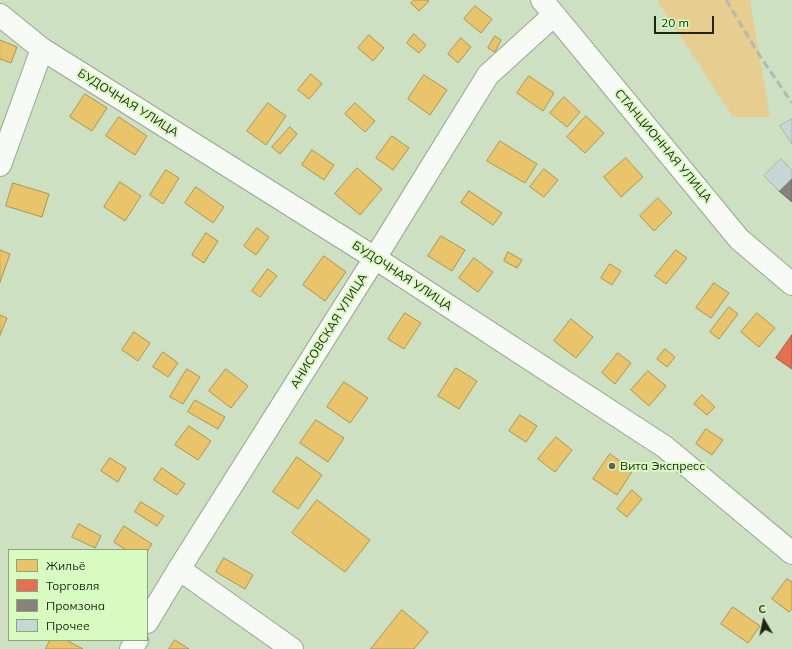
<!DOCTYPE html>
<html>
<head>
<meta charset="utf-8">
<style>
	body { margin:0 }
	#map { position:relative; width:792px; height:649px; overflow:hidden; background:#cee0c2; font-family:Mulish,sans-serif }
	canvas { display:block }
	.legend { position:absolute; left:8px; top:549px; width:140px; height:92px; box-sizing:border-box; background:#d8fbc2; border:1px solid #8ca67c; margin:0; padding:5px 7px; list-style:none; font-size:12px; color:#1b2712 }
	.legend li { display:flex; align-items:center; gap:8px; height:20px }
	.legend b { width:20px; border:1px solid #8ca67c }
	.north { position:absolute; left:744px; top:601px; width:40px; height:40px; -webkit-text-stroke:3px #d8fbc2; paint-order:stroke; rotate:351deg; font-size:11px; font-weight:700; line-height:16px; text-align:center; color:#1b2712 }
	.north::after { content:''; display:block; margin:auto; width:14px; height:18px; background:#1b2712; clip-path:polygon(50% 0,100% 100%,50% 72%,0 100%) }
	.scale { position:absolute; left:654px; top:16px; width:60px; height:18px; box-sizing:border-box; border:2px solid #1b2712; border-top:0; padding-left:5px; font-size:12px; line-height:14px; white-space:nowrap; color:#1b2712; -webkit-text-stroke:3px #d8fbc2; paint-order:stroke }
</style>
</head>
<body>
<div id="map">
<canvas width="792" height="649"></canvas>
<ul class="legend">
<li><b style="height:11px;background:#e9c46a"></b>Жильё</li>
<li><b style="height:11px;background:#e76f51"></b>Торговля</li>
<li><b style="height:11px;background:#8a817c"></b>Промзона</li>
<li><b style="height:11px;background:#c7d7d3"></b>Прочее</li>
</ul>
<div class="north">С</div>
<div class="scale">20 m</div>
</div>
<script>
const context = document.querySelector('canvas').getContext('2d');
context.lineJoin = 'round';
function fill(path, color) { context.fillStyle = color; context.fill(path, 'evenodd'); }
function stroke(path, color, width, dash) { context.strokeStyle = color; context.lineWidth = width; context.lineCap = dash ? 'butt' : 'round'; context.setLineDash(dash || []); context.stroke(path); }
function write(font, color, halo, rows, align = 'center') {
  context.font = font + ' Mulish,sans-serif'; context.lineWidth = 4; context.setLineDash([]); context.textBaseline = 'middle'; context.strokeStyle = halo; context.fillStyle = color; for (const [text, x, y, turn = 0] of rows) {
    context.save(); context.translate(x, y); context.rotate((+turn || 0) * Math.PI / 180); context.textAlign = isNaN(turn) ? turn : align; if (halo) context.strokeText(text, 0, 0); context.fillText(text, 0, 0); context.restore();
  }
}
fill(new Path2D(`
	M657 0H750L770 117H733Z`), '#e7cd8f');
const homes = new Path2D(`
	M414 0H427L429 1 419 11 411 3Z
	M475 6 492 19 481 33 464 19Z
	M414 34 426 45 419 53 407 43Z
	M369 35 384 48 373 61 358 48Z
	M495 36 501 40 495 52 488 48Z
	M461 38 471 47 458 63 448 54Z
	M0 40 17 47 11 63 0 59Z
	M311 74 322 84 309 99 298 90Z
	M424 75 447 90 430 115 408 99Z
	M529 76 554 93 543 111 517 93Z
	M85 94 107 108 92 131 70 117Z
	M564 97 580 112 567 127 550 113Z
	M268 103 286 116 266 145 247 131Z
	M355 103 375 121 365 132 345 114Z
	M586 116 604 133 585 153 567 137Z
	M119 117 147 136 135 155 106 136Z
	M290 127 297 134 280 154 272 147Z
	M392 136 409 148 393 170 376 158Z
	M500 141 537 164 525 183 487 161Z
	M312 150 334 165 324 180 302 165Z
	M626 158 643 177 621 197 604 177Z
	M357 168 382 189 360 215 335 194Z
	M544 169 558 180 544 197 530 187Z
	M166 170 179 178 163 204 150 195Z
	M120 182 141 196 125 221 104 207Z
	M13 183 49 194 42 217 6 206Z
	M196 187 224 207 213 223 185 203Z
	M469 191 502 213 493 225 461 203Z
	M658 198 672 213 654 231 640 216Z
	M257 228 269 237 256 255 244 246Z
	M206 233 218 241 204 263 192 255Z
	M441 236 465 250 452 271 428 256Z
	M0 250 10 254 0 282Z
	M676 250 687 258 666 284 655 276Z
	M508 252 522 260 517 268 504 261Z
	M324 256 346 272 325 301 303 285Z
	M474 258 493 272 478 292 459 278Z
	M610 264 621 271 612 285 601 278Z
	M268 269 277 276 260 297 252 291Z
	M714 283 729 293 711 318 696 308Z
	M729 307 738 314 719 339 710 332Z
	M405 313 421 323 404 349 388 339Z
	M757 313 775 328 759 347 741 332Z
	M0 315 7 318 0 335Z
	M571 319 593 337 576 358 554 341Z
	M134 332 150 343 138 361 122 350Z
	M665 349 675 357 667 367 657 359Z
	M163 352 178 363 168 377 153 367Z
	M618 353 631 363 615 384 602 373Z
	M456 368 477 381 459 409 438 396Z
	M187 369 200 377 183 404 170 397Z
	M226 369 248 386 231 408 209 391Z
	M648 371 666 386 649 406 631 390Z
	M344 382 368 398 350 423 327 407Z
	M702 395 715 407 707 415 694 404Z
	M195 400 225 417 218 429 188 412Z
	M520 415 537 426 526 442 509 431Z
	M316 420 344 438 328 462 300 443Z
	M189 426 211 441 198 460 175 445Z
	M706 429 723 440 712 455 696 444Z
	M556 437 572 450 555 472 538 459Z
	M610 454 633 470 617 495 593 479Z
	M297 457 322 475 298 509 273 492Z
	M110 458 126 468 118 482 101 471Z
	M162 468 185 484 177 495 154 480Z
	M632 490 642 499 627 517 617 509Z
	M317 500 370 540 345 572 292 533Z
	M141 502 164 516 157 526 135 512Z
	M79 524 101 536 95 548 72 537Z
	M124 526 152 544 147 552V550H126L114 542Z
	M224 558 253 575 245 589 216 572Z
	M787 579 792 582V609L789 612 772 599Z
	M733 607 760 626 748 643 721 624Z
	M402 610 428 632 414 649H371Z
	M50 640H66L83 649H46Z
	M175 640 189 649H169Z`);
fill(homes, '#e9c46a');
stroke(homes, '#ab9550', 1);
const shops = new Path2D(`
	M792 335V369L776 358Z`);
fill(shops, '#e76f51');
stroke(shops, '#aa593e', 1);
const industry = new Path2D(`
	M792 178V202L779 191Z`);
fill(industry, '#8a817c');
stroke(industry, '#69665c', 1);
const building = new Path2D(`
	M792 119V144L780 126Z
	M781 159 792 170V178L779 191 764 176Z`);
fill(building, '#c7d7d3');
stroke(building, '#a4b3af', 1);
const minor = new Path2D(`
	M542 0 739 239 792 284
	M0 15 42 49 375 258 665 447 792 553
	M0 165 42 49
	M179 569 292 649
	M147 622 179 569 375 258 488 75 554 15
	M131 649 137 640`);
stroke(minor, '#99a790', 24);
stroke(minor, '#f8faf6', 22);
stroke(new Path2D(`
	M726 0 760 56 792 103`), '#b4b9b1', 3, [8, 4]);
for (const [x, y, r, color] of [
	[612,466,4,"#5a6850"]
]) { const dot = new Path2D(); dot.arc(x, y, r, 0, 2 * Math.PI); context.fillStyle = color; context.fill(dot); stroke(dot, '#d8fbc2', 1.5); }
write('12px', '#1b2712', '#d8fbc2', [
	["БУДОЧНАЯ УЛИЦА",128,103,32],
	["СТАНЦИОННАЯ УЛИЦА",663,146,50],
	["БУДОЧНАЯ УЛИЦА",402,276,33],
	["АНИСОВСКАЯ УЛИЦА",329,331,-58]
]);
write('12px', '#1b2712', '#d8fbc2', [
	["Вита Экспресс",620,466]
], 'left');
</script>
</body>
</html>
